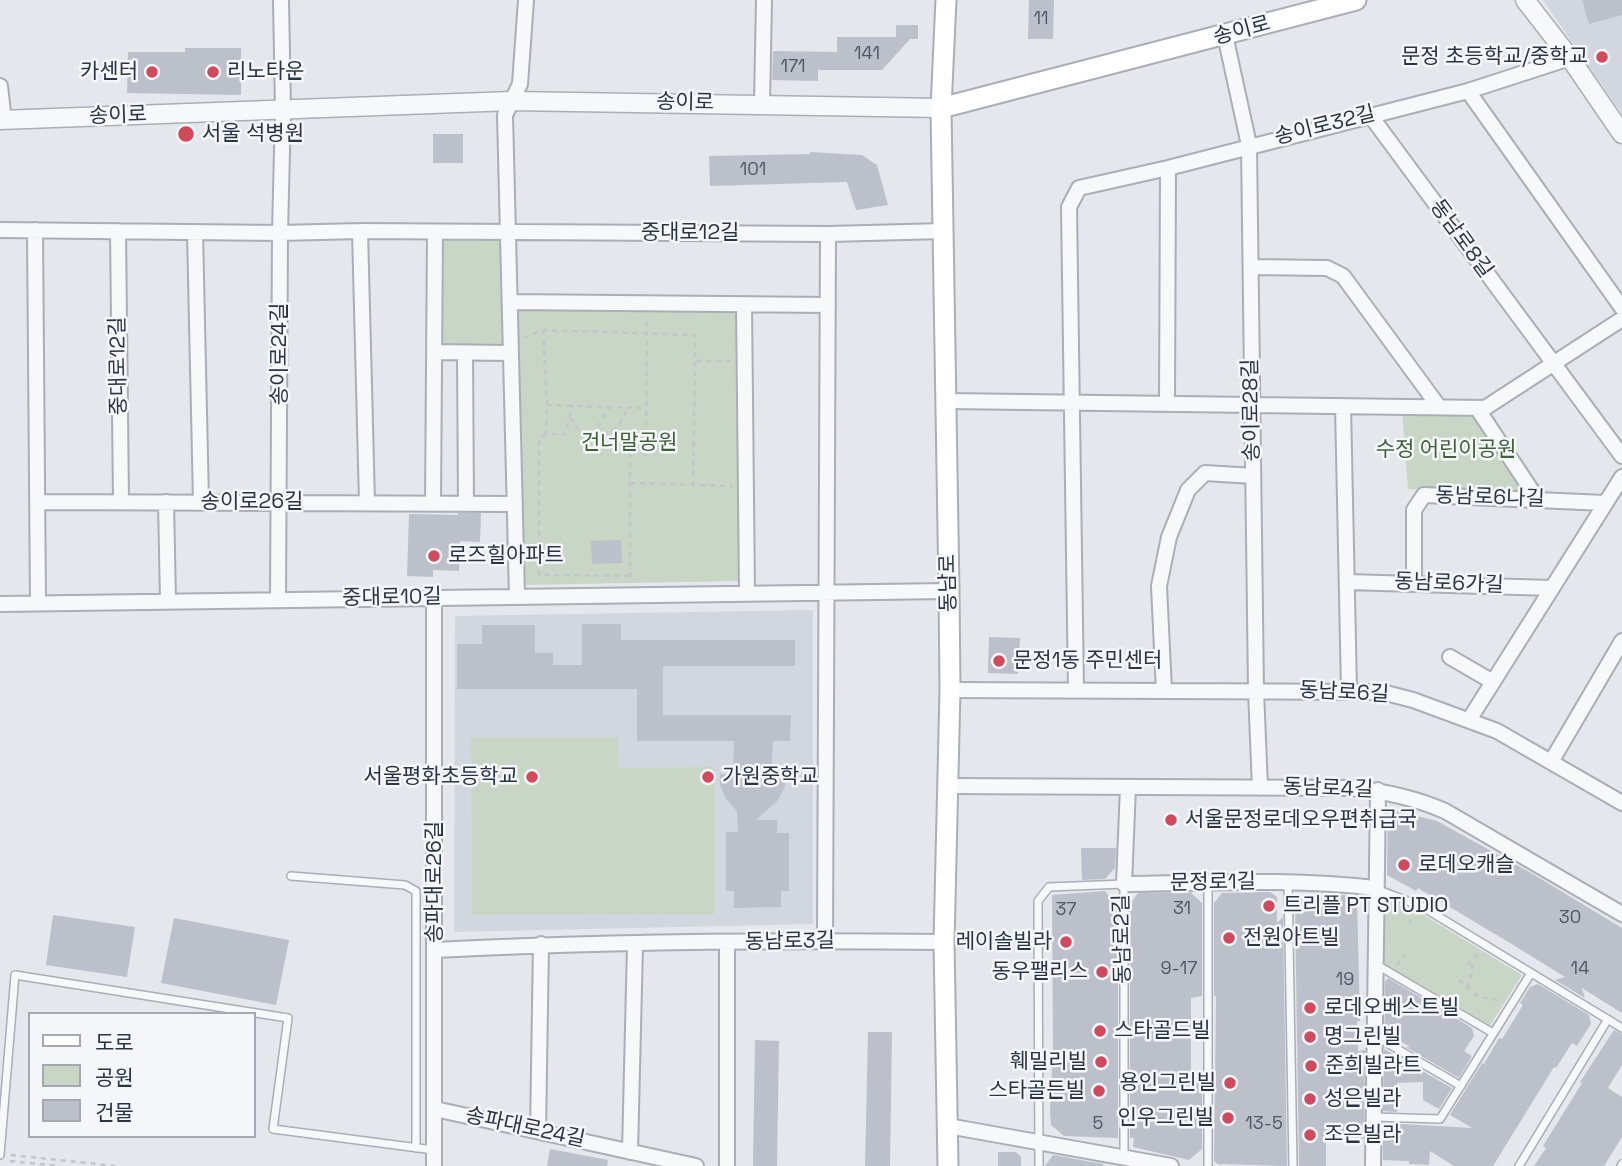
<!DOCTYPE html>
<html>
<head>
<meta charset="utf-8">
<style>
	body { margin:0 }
	#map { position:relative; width:1622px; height:1166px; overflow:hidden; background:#e4e7ec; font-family:"Space Grotesk","Noto Sans KR",sans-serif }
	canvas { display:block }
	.legend { position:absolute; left:28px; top:1012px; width:228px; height:126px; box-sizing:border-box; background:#f4f6f9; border:2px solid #a4a8b1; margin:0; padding:9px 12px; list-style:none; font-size:21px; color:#2b3445 }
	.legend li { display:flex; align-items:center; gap:14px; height:35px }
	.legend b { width:35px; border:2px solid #a4a8b1 }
</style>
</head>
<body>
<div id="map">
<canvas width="1622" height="1166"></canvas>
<ul class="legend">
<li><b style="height:9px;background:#fff"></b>도로</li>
<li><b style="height:19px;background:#c9d6c5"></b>공원</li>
<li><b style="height:19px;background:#bbc0ca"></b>건물</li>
</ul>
</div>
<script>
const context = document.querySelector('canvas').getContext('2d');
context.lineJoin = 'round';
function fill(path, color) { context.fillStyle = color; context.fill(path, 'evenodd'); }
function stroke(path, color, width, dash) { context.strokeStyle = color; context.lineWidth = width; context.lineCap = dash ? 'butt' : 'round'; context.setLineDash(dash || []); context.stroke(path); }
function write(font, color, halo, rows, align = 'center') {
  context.font = font + ' "Space Grotesk","Noto Sans KR",sans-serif'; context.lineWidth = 5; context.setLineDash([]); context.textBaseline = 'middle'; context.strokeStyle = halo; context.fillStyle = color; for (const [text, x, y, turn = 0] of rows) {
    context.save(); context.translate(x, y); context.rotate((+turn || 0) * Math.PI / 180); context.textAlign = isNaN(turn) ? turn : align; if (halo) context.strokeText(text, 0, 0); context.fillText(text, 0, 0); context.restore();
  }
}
fill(new Path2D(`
	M1543 0H1622V114Z
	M813 610V924L454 932 455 616Z`), '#d2d6de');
fill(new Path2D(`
	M439 235 503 236V347H439Z
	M514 306 738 311V581L523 585Z
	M1402 410H1469L1525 494 1408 489Z
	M471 738H619L617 768 714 767 715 914 472 915Z
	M1384 898 1417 911 1522 975 1489 1027 1380 962Z`), '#c9d6c5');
fill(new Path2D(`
	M1029 0H1054L1053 39H1028Z
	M1582 0H1622V15L1589 24Z
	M896 25H918V39H910L882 70H818V81L772 80 773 51 837 52V37H896Z
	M185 48H241V95L127 93 128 52H185Z
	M433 134H463V163H433Z
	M810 152 862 155 877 165 888 205 856 210 847 182 710 186 709 156 810 154Z
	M458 513H481L480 542 460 541 459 571 433 570V577L407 576 409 514 458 515Z
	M621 540 622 563 592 564 591 541Z
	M582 624H621V640H795V666H663V715H791L790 741H773L771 775H785V786L778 800 756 820H777V833H789V891H781V907L734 908V891H726V832H738L737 811 726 799 720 785V774H733L734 741H637V689H457V644H482V625H535V653H553V665H582Z
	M989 637 1020 638 1018 674 988 673Z
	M1388 809 1437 821 1531 873 1622 928V1013L1582 988 1585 998 1555 980 1565 977 1510 943 1418 888 1416 891 1387 875Z
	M1081 848H1116L1115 868 1105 879 1082 880Z
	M1105 891 1118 906V1138L1064 1136 1051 1125 1050 1113 1053 1046 1052 895Z
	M1190 892 1202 903V996L1191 998V1070L1202 1071V1149L1189 1160 1133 1147 1134 1138H1130V904L1138 893Z
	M1270 892 1277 897V923L1283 917 1287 1166 1218 1164 1214 1161 1216 996H1214V903L1222 893Z
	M1305 894 1343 895 1353 896 1357 899 1360 1021H1357L1358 1051 1365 1050 1364 1139H1326V1166H1299L1295 905Z
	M53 915 135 927 127 977 46 965Z
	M174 918 289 940 276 1005 161 983Z
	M1388 978 1472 1028 1474 1036 1464 1051 1472 1056 1459 1078 1406 1047H1410L1384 1031 1385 1012 1390 1004 1385 1001V982Z
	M1538 984 1589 1015 1591 1024 1577 1046 1572 1043 1556 1068 1554 1067 1493 1166H1454L1430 1151 1429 1165 1409 1164V1161L1383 1160V1123L1472 1128 1450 1115 1482 1063 1484 1064 1499 1038 1502 1039 1523 1005 1520 1003 1530 987Z
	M1614 1030 1622 1034V1065L1608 1088 1622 1097V1137L1604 1166H1534L1546 1148 1543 1146 1582 1083 1580 1082Z
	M868 1032H892L890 1166H865Z
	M755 1040 779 1041 777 1166H753Z
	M1384 1049 1452 1088 1439 1109 1423 1100V1082L1397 1083V1112L1383 1111Z
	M550 1149 608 1160 607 1166H547Z
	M998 1152H1016L1021 1157V1166H998Z
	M1053 1155 1103 1164V1166H1045Z`), '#bbc0ca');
const service = new Path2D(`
	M291 876 405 885 416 891V1148
	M1288 882 1293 1166
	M1376 889 1421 906 1622 1028
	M1377 965 1493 1033
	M1375 1036 1461 1086
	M1374 1117 1440 1119 1531 973
	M0 1155 15 975 288 1018 273 1129 434 1150
	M1039 1166 1038 901 1049 887 1124 884V1156
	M1208 1166V883
	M1519 1166 1608 1019
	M1621 1166 1622 1164`);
const minor = new Path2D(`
	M1225 35 1249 145 1256 691 1260 788
	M0 86 4 121
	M1468 91 1622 308
	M762 103 764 0
	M1370 115 1622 456
	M0 230 280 233 360 231 828 234 944 231
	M35 230 38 603
	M118 231 121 501
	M360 231 367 503
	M195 232 201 502
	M1251 267 1327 268 1343 276 1439 407
	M510 302 828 305
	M744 304 747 593
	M434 352 511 353
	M465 353 466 504
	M947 401 1485 408 1622 319
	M1167 404 1168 168
	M1343 406 1349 690
	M1477 408 1538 500
	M37 502 515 504
	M166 502 168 601
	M433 504 435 232
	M1347 582 1552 588
	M1414 583V510L1424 495 1605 503
	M517 596 505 115 520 84 526 0
	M278 599 280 233 283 109 281 0
	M0 604 949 591
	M1450 657 1493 682
	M950 690 1382 692 1413 700 1497 731 1622 803
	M1076 691 1069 207 1079 188 1168 168 1468 91 1570 58
	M1164 691 1159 586 1169 537 1188 490 1205 473 1253 476
	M1469 720 1622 477
	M1551 762 1622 641
	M947 786 1350 788C1384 791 1413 797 1445 811L1622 914
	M1128 787 1124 884C1208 883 1292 878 1375 888
	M825 941 828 234
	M727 943V1166
	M435 950C604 941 775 940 944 942
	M435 1109 696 1166
	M948 1126 1171 1166
	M538 1131 541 944
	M630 1152 635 945
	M434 1166V597
	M1373 1166 1378 790`);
const tertiary = new Path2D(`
	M1525 0 1570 58 1622 134
	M0 120 512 101 941 108`);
const secondary = new Path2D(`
	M946 0 941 108 949 591 950 690 944 942 948 1166
	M941 108 1356 0`);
stroke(service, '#a9aeb7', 10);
stroke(minor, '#a9aeb7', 18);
stroke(tertiary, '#a9aeb7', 21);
stroke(secondary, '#a9aeb7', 23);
stroke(new Path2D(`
	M543 330 547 405 546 434H565L573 405
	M524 338 543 330 695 335V361H731
	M547 405 645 408
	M570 418 582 433 593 435 610 407
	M546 434 539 439V575L630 576
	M593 435C615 435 620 425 628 407
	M646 456 647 317
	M630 483 732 486
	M693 486 695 361
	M630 577V439H646
	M1410 924 1411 913
	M1397 965 1405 954
	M1467 965 1478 953
	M1459 980 1477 996 1502 1001
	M1467 988 1473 969 1470 962
	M11 1155 116 1166
	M10 1161 59 1166`), '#c2c5cb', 2.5, [5, 5]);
stroke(service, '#f7f8fa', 7);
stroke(minor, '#f7f8fa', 14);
stroke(tertiary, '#f7f8fa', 18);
stroke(secondary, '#fff', 19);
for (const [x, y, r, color] of [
	[1602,57,7,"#d1495b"],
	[152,72,7,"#d1495b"],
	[213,72,7,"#d1495b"],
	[186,134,9,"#d1495b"],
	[434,556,7,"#d1495b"],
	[999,661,7,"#d1495b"],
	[532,777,7,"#d1495b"],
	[708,777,7,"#d1495b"],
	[1171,820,7,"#d1495b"],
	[1404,865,7,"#d1495b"],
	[1269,906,7,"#d1495b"],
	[1229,938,7,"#d1495b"],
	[1066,942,7,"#d1495b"],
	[1102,972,7,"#d1495b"],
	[1310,1008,7,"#d1495b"],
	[1100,1031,7,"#d1495b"],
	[1310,1037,7,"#d1495b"],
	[1101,1062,7,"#d1495b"],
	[1311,1066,7,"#d1495b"],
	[1230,1083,7,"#d1495b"],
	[1099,1091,7,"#d1495b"],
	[1310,1099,7,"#d1495b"],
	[1228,1118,7,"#d1495b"],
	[1310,1135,7,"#d1495b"]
]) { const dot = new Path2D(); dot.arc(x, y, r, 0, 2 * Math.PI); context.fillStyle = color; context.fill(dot); stroke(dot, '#f4f6f9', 2.5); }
write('18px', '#4f5766', null, [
	["11",1041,19],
	["141",867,54],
	["171",793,67],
	["101",753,170],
	["31",1182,909],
	["37",1066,910],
	["30",1570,918],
	["9-17",1179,969],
	["14",1580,969],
	["19",1345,980],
	["5",1098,1124],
	["13-5",1264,1124]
]);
write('21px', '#2b3445', '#f4f6f9', [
	["송이로",1242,31,-15],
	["송이로",685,103,1],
	["송이로",118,116,-2],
	["송이로32길",1325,126,-14],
	["중대로12길",690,233],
	["동남로8길",1461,239,54],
	["송이로24길",280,354,-90],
	["중대로12길",119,366,-91],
	["송이로28길",1252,410,-91],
	["동남로6나길",1490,498,2],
	["송이로26길",252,502],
	["동남로",949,583,-91],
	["동남로6가길",1449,584,2],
	["중대로10길",392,598,-1],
	["동남로6길",1344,693,3],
	["동남로4길",1328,789,2],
	["송파대로26길",435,882,-90],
	["문정로1길",1213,883,-1],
	["동남로2길",1123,939,-91],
	["동남로3길",790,942,-1],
	["송파대로24길",525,1128,12]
]);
write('21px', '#2b3445', '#f4f6f9', [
	["문정 초등학교/중학교",1588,57,"right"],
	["카센터",138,72,"right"],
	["리노타운",227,72],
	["서울 석병원",202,134],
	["로즈힐아파트",448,556],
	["문정1동 주민센터",1013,661],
	["서울평화초등학교",518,777,"right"],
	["가원중학교",722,777],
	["서울문정로데오우편취급국",1185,820],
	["로데오캐슬",1418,865],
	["트리플 PT STUDIO",1283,906],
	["전원아트빌",1243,938],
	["레이솔빌라",1052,942,"right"],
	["동우팰리스",1088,972,"right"],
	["로데오베스트빌",1324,1008],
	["스타골드빌",1114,1031],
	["명그린빌",1324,1037],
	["훼밀리빌",1087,1062,"right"],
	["준희빌라트",1325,1066],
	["용인그린빌",1216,1083,"right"],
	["스타골든빌",1085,1091,"right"],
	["성은빌라",1324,1099],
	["인우그린빌",1214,1118,"right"],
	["조은빌라",1324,1135]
], 'left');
write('21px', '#3f6138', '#f4f6f9', [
	["건너말공원",629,443],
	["수정 어린이공원",1446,450]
]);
</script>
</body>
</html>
